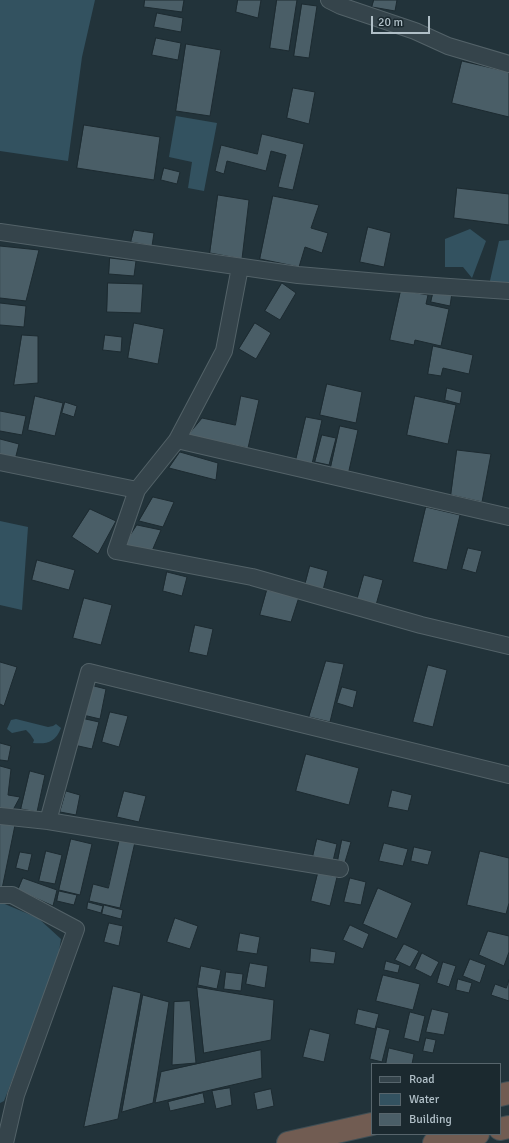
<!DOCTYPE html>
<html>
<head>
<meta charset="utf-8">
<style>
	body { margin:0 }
	#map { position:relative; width:509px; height:1143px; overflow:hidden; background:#22333a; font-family:Signika,sans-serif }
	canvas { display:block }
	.legend { position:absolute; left:371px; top:1063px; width:130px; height:72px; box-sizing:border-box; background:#1b292f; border:1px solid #57656c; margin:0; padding:5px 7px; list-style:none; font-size:12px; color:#b0bfc7 }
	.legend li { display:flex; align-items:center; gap:8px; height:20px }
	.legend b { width:20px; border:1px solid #57656c }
	.scale { position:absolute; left:371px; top:16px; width:59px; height:18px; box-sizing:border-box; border:2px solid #b0bfc7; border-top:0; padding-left:5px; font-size:12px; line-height:14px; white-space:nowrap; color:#b0bfc7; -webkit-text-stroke:3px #1b292f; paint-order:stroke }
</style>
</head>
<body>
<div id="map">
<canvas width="509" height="1143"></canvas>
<ul class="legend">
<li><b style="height:5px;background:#35444b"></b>Road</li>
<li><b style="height:11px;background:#335260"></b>Water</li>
<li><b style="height:11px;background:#4a5e67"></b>Building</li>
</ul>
<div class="scale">20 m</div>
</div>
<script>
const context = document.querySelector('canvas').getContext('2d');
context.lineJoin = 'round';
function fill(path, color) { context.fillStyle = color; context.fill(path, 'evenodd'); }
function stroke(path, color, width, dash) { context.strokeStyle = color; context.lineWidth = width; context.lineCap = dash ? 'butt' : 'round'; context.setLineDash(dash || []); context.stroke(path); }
fill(new Path2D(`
	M0 0H95L82 57 68 161 0 151Z
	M176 116 217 123 204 191 188 188 192 162 169 157Z
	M470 229 486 241 472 278 463 267H445V239Z
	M509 240V285H489L499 241Z
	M0 521 28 527 22 610 0 605Z
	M16 719 48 727 53 726 56 724 61 728C55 743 47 744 33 743L34 740 30 734 26 730 12 733 7 729 11 720Z
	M0 902 38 918 61 939 57 964 4 1101 0 1103Z`), '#335260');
const building = new Path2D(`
	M145 0H184L182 12 144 7Z
	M238 0H261L258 18 236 12Z
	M277 0H297L289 51 270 48Z
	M374 0H397L395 11 372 7Z
	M302 4 317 6 309 58 294 56Z
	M157 13 183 18 181 32 154 27Z
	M156 38 181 43 178 60 152 55Z
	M186 44 221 50 210 116 176 111Z
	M462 61 509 72V117L452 103Z
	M293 88 315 92 309 124 287 118Z
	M84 125 160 137 154 180 77 168Z
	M262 134 304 144 293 190 278 187 286 155 271 151 266 171 227 161 224 174 215 171 221 145 257 154Z
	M164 168 180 172 177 184 161 180Z
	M457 188 509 194V225L454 218Z
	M218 195 249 200 242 259 210 253Z
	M273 196 319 205 311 228 328 233 322 253 305 247 299 267 260 259Z
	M368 227 391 233 384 267 360 262Z
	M134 230 154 233 152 246 131 242Z
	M0 246 39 250 26 301 0 298Z
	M110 258 136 261 134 276 109 274Z
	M108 283 143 284 141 313 107 312Z
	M282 283 296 293 280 320 265 311Z
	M434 289 452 293 450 306 431 302Z
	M401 290 428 295 426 304 449 309 441 346 415 340 414 345 390 340Z
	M0 303 26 306 24 327 0 325Z
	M134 323 164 329 158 364 128 358Z
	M255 323 271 333 256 359 239 349Z
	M22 335 38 336V383L14 385Z
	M105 335 122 337 121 352 103 350Z
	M433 346 473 355 469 374 443 368 441 376 428 374Z
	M327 384 362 392 356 423 320 415Z
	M447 388 462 392 460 404 445 400Z
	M35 396 63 403 55 436 28 430Z
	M241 396 259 400 248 448 188 435 202 418 235 425Z
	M415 396 456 405 448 444 407 435Z
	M65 402 77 406 74 417 62 413Z
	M0 411 26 416 22 435 0 431Z
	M306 417 322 420 312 464 296 460Z
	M340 426 358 430 348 475 330 471Z
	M322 435 336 438 329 465 315 462Z
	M0 439 19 444 15 460 0 457Z
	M457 450 491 454 482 502 451 495Z
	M180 452 218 463 216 480 169 468Z
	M153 497 174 502 163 527 139 521Z
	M426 507 460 515 447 570 413 562Z
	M90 509 116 521 98 554 72 537Z
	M137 525 161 530 152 551 124 545Z
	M468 548 482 551 476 573 462 569Z
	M37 560 75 570 69 590 32 580Z
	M310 566 328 571 323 590 305 585Z
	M167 572 187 577 182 596 163 591Z
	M364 575 383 580 376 605 357 600Z
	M267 590 299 597 291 622 260 615Z
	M84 598 112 605 101 645 73 638Z
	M195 625 213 629 207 656 189 652Z
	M326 661 344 664 330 722 309 717Z
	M0 662 17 667 4 706 0 704Z
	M428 665 447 670 433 727 413 722Z
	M90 685 106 689 100 719 83 715Z
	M342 687 357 691 353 708 337 703Z
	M110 712 128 716 119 747 102 742Z
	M81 718 99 722 92 749 74 745Z
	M0 743 11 746 8 761 0 760Z
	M306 754 359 768 349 805 296 791Z
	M0 766 11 769 8 795 20 797 13 810 0 808Z
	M30 771 45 775 37 812 21 809Z
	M392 790 412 795 408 811 388 807Z
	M66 791 80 795 76 815 60 812Z
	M124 791 146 796 139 822 117 817Z
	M0 823 15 825 2 889H0Z
	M120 838 135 842 120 908 89 901 93 884 108 888Z
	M71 839 92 844 80 895 59 890Z
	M317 839 337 844 333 861 313 856Z
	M342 840 351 842 345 862 338 860Z
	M384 843 408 849 403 866 379 861Z
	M414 847 432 851 428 865 411 861Z
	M46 851 62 855 55 884 39 881Z
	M480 851 509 858V903L506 914 467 905Z
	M20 852 32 854 28 871 16 868Z
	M318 873 337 877 330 906 311 901Z
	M23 878 57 890 53 906 18 890Z
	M350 878 366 882 361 905 344 902Z
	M378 888 412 903 397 939 363 924Z
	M59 891 77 895 74 905 57 901Z
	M88 902 103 906 101 913 87 909Z
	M104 905 123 910 121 919 102 914Z
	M175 918 198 926 190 949 167 942Z
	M109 923 123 926 119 946 104 942Z
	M350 925 369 934 363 949 343 940Z
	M488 931 509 936V952L504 966 479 955Z
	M240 933 260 937 257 954 237 951Z
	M404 944 419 951 410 967 395 960Z
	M311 948 336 952 334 964 310 962Z
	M422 953 439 962 431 977 415 969Z
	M470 959 486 965 480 983 463 976Z
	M386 961 400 965 398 973 384 970Z
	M443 962 456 966 449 987 437 983Z
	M250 963 268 966 265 988 246 984Z
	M201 966 221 970 217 989 198 985Z
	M226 972 243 974 241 991 224 989Z
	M383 975 420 984 413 1010 376 1001Z
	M458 979 472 983 469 993 456 990Z
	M509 980V1001L491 995 495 984 506 988Z
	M113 986 141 993 118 1119 84 1127Z
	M197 987 274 1000 271 1040 204 1053Z
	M143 995 169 1002 153 1103 122 1112Z
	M190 1001 196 1063 172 1065 174 1002Z
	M358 1009 379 1014 375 1029 355 1024Z
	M432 1009 449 1013 444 1035 426 1032Z
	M410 1012 425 1016 419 1042 404 1038Z
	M377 1027 390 1030 382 1062 370 1059Z
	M310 1029 330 1034 324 1062 303 1057Z
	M426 1038 436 1040 433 1053 423 1051Z
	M389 1048 414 1054 412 1064H386Z
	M261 1050 262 1078 155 1103 161 1072Z
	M230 1088 232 1105 216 1109 212 1091Z
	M271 1089 274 1106 257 1110 254 1093Z
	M203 1093 205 1103 170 1111 168 1102Z`);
fill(building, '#4a5e67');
stroke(building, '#1d2b31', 1);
const street = new Path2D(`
	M329 0 341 6 415 31 448 46 509 64
	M0 232 298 275 391 283 509 291
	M177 440 509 517
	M0 462 137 490 177 440 224 351 240 267
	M137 490 116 551 252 577 421 625 509 646
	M0 816 48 821 89 672 509 775
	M48 821 340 869
	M0 895H12L76 929 16 1095 5 1143`);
const highway = new Path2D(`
	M500 1095 509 1093
	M500 1129 509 1127
	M288 1143 372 1124
	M434 1143 478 1134`);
stroke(street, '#536268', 18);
stroke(highway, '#404f55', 24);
stroke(street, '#35444b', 16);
stroke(highway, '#715c52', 22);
</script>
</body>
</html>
